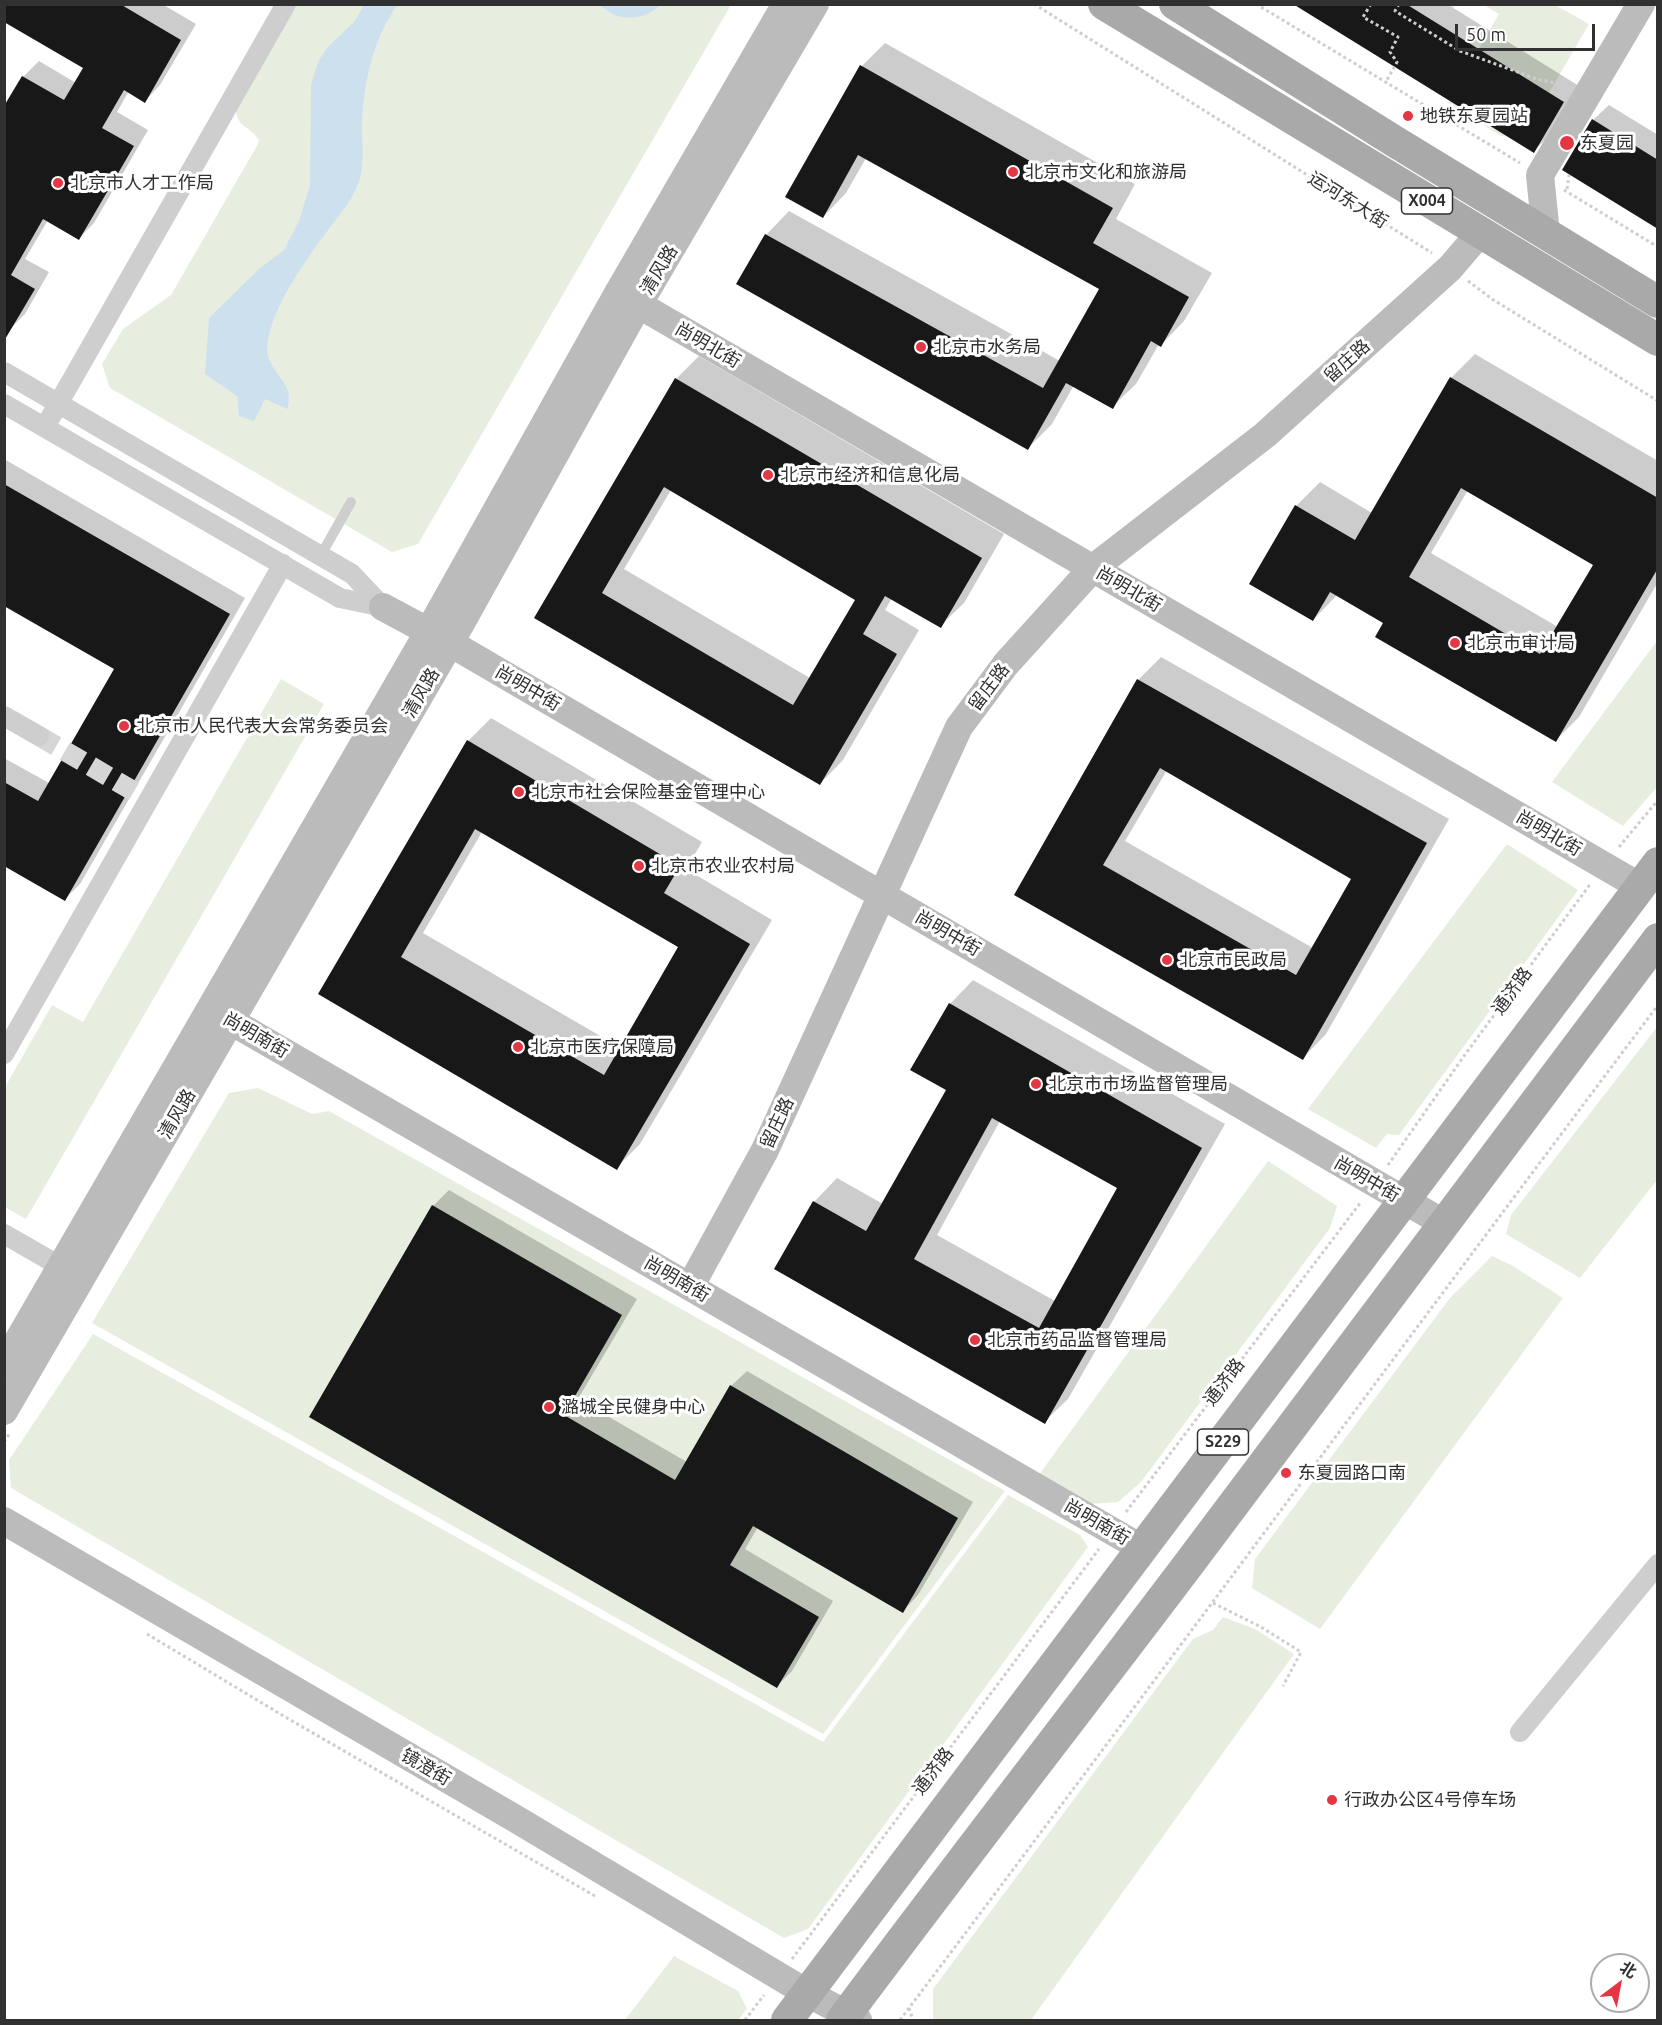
<!DOCTYPE html>
<html>
<head>
<meta charset="utf-8">
<style>
	body { margin:0 }
	#map { position:relative; width:1662px; height:2025px; overflow:hidden; background:#fff; font-family:Ubuntu,"Noto Sans SC",sans-serif }
	canvas { display:block }
	.frame { position:absolute; inset:0; border:6px solid #313131; pointer-events:none }
	.north { position:absolute; left:1590px; top:1953px; width:60px; height:60px; box-sizing:border-box; background:#fff; border:2px solid #adadad; border-radius:50%; rotate:32deg; font-size:16px; font-weight:700; line-height:24px; text-align:center; color:#313131 }
	.north::after { content:''; display:block; margin:auto; width:21px; height:27px; background:#e53644; clip-path:polygon(50% 0,100% 100%,50% 72%,0 100%) }
	.scale { position:absolute; left:1455px; top:24px; width:140px; height:27px; box-sizing:border-box; border:3px solid #313131; border-top:0; padding-left:8px; font-size:18px; line-height:21px; white-space:nowrap; color:#313131; -webkit-text-stroke:4px #fff; paint-order:stroke }
</style>
</head>
<body>
<div id="map">
<canvas width="1662" height="2025"></canvas>
<div class="frame"></div>
<div class="north">北</div>
<div class="scale">50 m</div>
</div>
<script>
const context = document.querySelector('canvas').getContext('2d');
context.lineJoin = 'round';
function fill(path, color) { context.fillStyle = color; context.fill(path, 'evenodd'); }
function stroke(path, color, width, dash) { context.strokeStyle = color; context.lineWidth = width; context.lineCap = dash ? 'butt' : 'round'; context.setLineDash(dash || []); context.stroke(path); }
function write(font, color, halo, rows, align = 'center') {
  context.font = font + ' Ubuntu,"Noto Sans SC",sans-serif'; context.lineWidth = 6; context.setLineDash([]); context.textBaseline = 'middle'; context.strokeStyle = halo; context.fillStyle = color; for (const [text, x, y, turn = 0] of rows) {
    context.save(); context.translate(x, y); context.rotate((+turn || 0) * Math.PI / 180); context.textAlign = isNaN(turn) ? turn : align; if (halo) context.strokeText(text, 0, 0); context.fillText(text, 0, 0); context.restore();
  }
}
fill(new Path2D(`
	M293 5H731L418 544 392 552 110 388 102 364 123 329 171 295 258 144 259 140C251 127 236 127 236 109Z
	M1484 5H1555L1589 24 1525 134 1501 136 1448 103 1499 14Z
	M1657 641V787L1623 826 1552 782Z
	M281 679 324 704 26 1219 5 1207V1087L52 1005 83 1022Z
	M1507 844 1578 890 1399 1135 1387 1134 1376 1148 1308 1109Z
	M1657 1027V1180L1580 1278 1506 1234 1511 1215Z
	M258 1088 312 1114 329 1111 1005 1491 823 1734 92 1323 229 1093Z
	M1268 1161 1337 1206 1330 1228 1141 1482 1118 1502 1088 1504 1038 1476Z
	M1492 1256 1511 1265 1563 1298 1320 1629 1252 1588 1255 1559 1450 1298Z
	M93 1334 823 1742 1008 1495 1080 1535 1088 1547 808 1929 784 1938 11 1488 9 1460Z
	M1223 1617 1255 1629 1294 1654 1031 2020H933V1989L1193 1639 1213 1630Z
	M674 1956 738 1991 747 2009 738 2020H625Z`), '#e7eedf');
fill(new Path2D(`
	M364 5H397C373 40 363 84 362 125 362 144 365 167 358 184 352 200 341 213 331 226 307 258 271 307 267 346 266 365 282 375 288 391 290 396 288 404 288 409L265 399 254 421 239 416 237 396 205 374 209 318 259 269 284 250 299 221 310 185 311 84 319 60 328 47 355 21Z
	M600 5H660C643 22 617 22 600 5Z`), '#cce0ed');
fill(new Path2D(`
	M4 4H162L196 24 160 85 145 101 129 91 117 112 148 130 94 223 79 238 48 220 25 259 49 272 25 314 9 330 4 327 23 77 39 61 76 83 85 67Z
	M1296 4H1447L1579 86 1549 136 1534 151Z
	M885 43 1135 184 1116 219 1212 273 1184 321 1161 345 1159 344 1136 384 1112 407 1074 385 1052 424 1028 448 766 235 789 211 1060 361 1101 288 866 158 846 193 823 217 862 66Z
	M1609 105 1658 135V228L1593 120Z
	M1475 354 1658 461V582L1579 717 1556 740 1385 623 1337 595 1313 620 1251 584 1296 506 1320 482 1372 513 1451 378ZM1468 490 1595 565 1558 627 1431 553Z
	M699 356 1004 534 964 603 940 626 892 598 885 610 919 630 843 760 820 784 536 617 676 379ZM671 490 857 599 810 678 624 569Z
	M4 459 245 598 80 884 65 899 4 865V758L49 783 116 669 4 604Z
	M1161 657 1449 819 1326 1034 1303 1058 1016 894 1138 680ZM1167 770 1353 879 1313 948 1125 841Z
	M491 718 702 842 686 869 772 920 640 1144 616 1168 320 993 468 741ZM482 832 680 946 621 1048 423 933Z
	M973 980 1225 1124 1068 1399 1044 1422 814 1202 837 1178 883 1204 948 1089 950 1004ZM1000 1121 1119 1187 1055 1301 937 1235Z
	M449 1190 637 1299 578 1399 687 1462 731 1386 747 1371 973 1502 918 1595 903 1611 758 1527 745 1549 833 1601 792 1671 777 1686 311 1416 433 1206Z`), '#0003');
fill(new Path2D(`
	M4 4H120L181 40 145 103 124 90 102 128 134 146 79 240 43 219 11 275 35 289 4 341V106L22 76 64 100 83 68 4 22Z
	M1293 4H1406L1564 102 1534 153Z
	M860 65 1113 208 1093 243 1189 297 1161 347 1151 341 1113 409 1066 383 1028 450 736 284 765 234 1043 388 1099 289 858 155 823 218 785 197Z
	M1592 119 1658 160V229L1562 170Z
	M1450 377 1658 498V568L1556 742 1375 637 1383 623 1330 592 1313 621 1249 584 1295 505 1355 540ZM1461 488 1593 565 1540 654 1409 577Z
	M675 378 982 558 941 628 885 596 863 634 897 654 820 785 534 618ZM664 487 855 600 793 705 602 593Z
	M4 484 230 614 65 901 4 866V782L38 801 114 669 4 606Z
	M1137 679 1427 843 1303 1060 1014 895ZM1160 768 1351 879 1296 975 1103 865Z
	M467 740 680 866 664 893 750 944 617 1170 318 994ZM475 829 678 947 604 1075 401 957Z
	M949 1003 1202 1148 1045 1424 774 1269 813 1201 866 1231 946 1090 910 1070ZM992 1118 1117 1188 1039 1328 914 1259Z
	M432 1205 622 1315 564 1415 675 1480 730 1385 958 1518 903 1613 753 1526 730 1565 819 1617 777 1688 309 1417Z`), '#181818');
stroke(new Path2D(`
	M39 736 135 792`), '#d6d6d6', 20, [20, 10]);
stroke(new Path2D(`
	M1034 4 1432 253
	M1256 4 1520 163
	M1371 4 1363 17 1398 37 1390 52 1397 62 1386 82
	M1399 4 1395 11 1460 51 1534 78 1567 86
	M1447 4 1453 8
	M1567 189 1569 175
	M1564 190 1658 247
	M1468 281 1492 299 1658 401
	M1619 847 1658 800
	M1388 1165 1464 1056 1591 883
	M4 1442 10 1433
	M1126 1512 1361 1202
	M1213 1603 1261 1627 1301 1652 1283 1686
	M147 1634 287 1718 595 1896
	M792 1959 1099 1549
	M909 2008 913 2020
	M745 2020 764 1995
	M900 2020C1154 1683 1404 1343 1658 1005`), '#cecece', 3, [3, 3]);
stroke(new Path2D(`
	M321 555 351 502`), '#cecece', 10);
stroke(new Path2D(`
	M4 372 352 574 383 607
	M4 404 340 598 383 607
	M45 427 286 4
	M4 716 39 736
	M4 1054 283 564
	M4 1234 70 1272
	M1520 1732 1658 1564`), '#cecece', 20);
stroke(new Path2D(`
	M1546 234 1540 175 1641 4
	M622 295 1639 886
	M383 607 450 643 1445 1224
	M215 1012 1143 1549
	M690 1287 765 1150 959 727 1006 664 1092 569 1265 435 1450 268 1480 233
	M4 1365 429 631 618 293 786 4
	M4 1411 450 643 638 305 815 4
	M4 1521 516 1819 807 1993 858 2020`), '#bbb', 28);
stroke(new Path2D(`
	M1104 4 1658 340
	M1175 4 1394 141 1658 302
	M787 2020 1658 863
	M842 2020C956 1867 1073 1717 1188 1565 1345 1357 1500 1147 1658 939`), '#a9a9a9', 32);
for (const [x, y, r, color] of [
	[1408,116,6,"#e53644"],
	[1567,143,8,"#e53644"],
	[1013,172,6,"#e53644"],
	[58,183,6,"#e53644"],
	[921,347,6,"#e53644"],
	[768,475,6,"#e53644"],
	[1455,643,6,"#e53644"],
	[124,726,6,"#e53644"],
	[519,792,6,"#e53644"],
	[639,866,6,"#e53644"],
	[1167,960,6,"#e53644"],
	[518,1047,6,"#e53644"],
	[1036,1084,6,"#e53644"],
	[975,1340,6,"#e53644"],
	[549,1407,6,"#e53644"],
	[1286,1473,6,"#e53644"],
	[1332,1800,6,"#e53644"]
]) { const dot = new Path2D(); dot.arc(x, y, r, 0, 2 * Math.PI); context.fillStyle = color; context.fill(dot); stroke(dot, '#fff', 2); }
for (const [x, y, w] of [
	[1427,201,51],
	[1223,1442,51]
]) { const box = new Path2D(); box.roundRect(x - w / 2, y - 13, w, 26, 4.5); context.fillStyle = '#fff'; context.fill(box); stroke(box, '#313131', 1.5); }
write('bold 16px', '#313131', null, [
	["X004",1427,201],
	["S229",1223,1442]
]);
write('18px', '#313131', '#fff', [
	["地铁东夏园站",1420,116],
	["东夏园",1580,143],
	["北京市文化和旅游局",1025,172],
	["北京市人才工作局",70,183],
	["北京市水务局",933,347],
	["北京市经济和信息化局",780,475],
	["北京市审计局",1467,643],
	["北京市人民代表大会常务委员会",136,726],
	["北京市社会保险基金管理中心",531,792],
	["北京市农业农村局",651,866],
	["北京市民政局",1179,960],
	["北京市医疗保障局",530,1047],
	["北京市市场监督管理局",1048,1084],
	["北京市药品监督管理局",987,1340],
	["潞城全民健身中心",561,1407],
	["东夏园路口南",1298,1473],
	["行政办公区4号停车场",1344,1800]
], 'left');
write('18px', '#313131', '#fff', [
	["运河东大街",1348,200,32],
	["清风路",659,270,-59],
	["尚明北街",708,345,30],
	["留庄路",1347,361,-42],
	["尚明北街",1129,589,30],
	["留庄路",989,687,-53],
	["尚明中街",528,688,30],
	["清风路",421,693,-60],
	["尚明北街",1549,833,30],
	["尚明中街",948,933,30],
	["通济路",1512,991,-54],
	["尚明南街",256,1035,30],
	["清风路",177,1114,-60],
	["留庄路",777,1123,-65],
	["尚明中街",1367,1179,30],
	["尚明南街",677,1279,30],
	["通济路",1224,1382,-53],
	["尚明南街",1097,1522,30],
	["镜澄街",426,1767,30],
	["通济路",933,1771,-53]
]);
</script>
</body>
</html>
